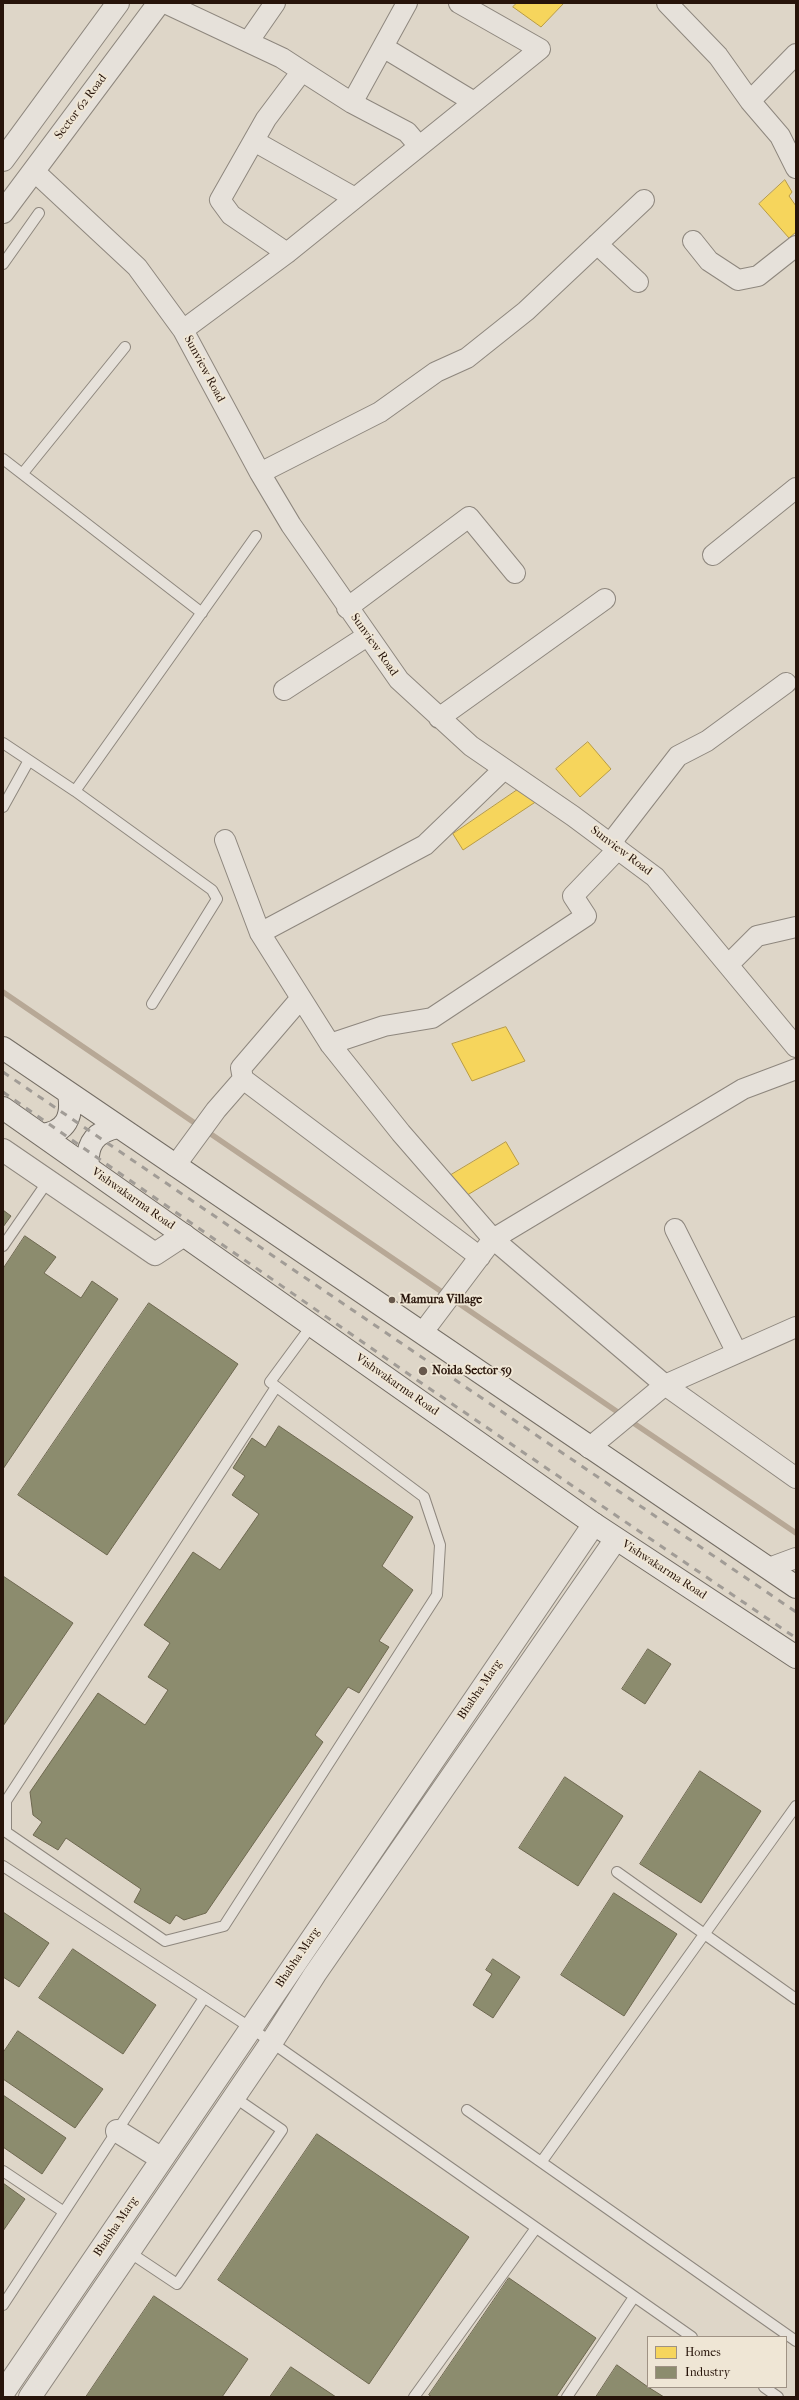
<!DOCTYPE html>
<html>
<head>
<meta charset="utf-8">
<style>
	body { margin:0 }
	#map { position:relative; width:799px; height:2400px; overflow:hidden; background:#ded6c8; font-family:"IM FELL French Canon",serif }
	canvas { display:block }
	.frame { position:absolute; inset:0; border:4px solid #27140a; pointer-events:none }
	.legend { position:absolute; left:647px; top:2336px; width:140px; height:52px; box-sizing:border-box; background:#efe6d5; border:1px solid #9f9284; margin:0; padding:5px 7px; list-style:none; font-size:12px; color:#27140a }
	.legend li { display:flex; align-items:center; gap:8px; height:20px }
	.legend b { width:20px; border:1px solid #9f9284 }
</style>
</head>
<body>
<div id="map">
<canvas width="799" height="2400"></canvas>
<div class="frame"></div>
<ul class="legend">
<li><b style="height:11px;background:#f6d55c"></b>Homes</li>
<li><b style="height:11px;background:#8c8c6e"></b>Industry</li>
</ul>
</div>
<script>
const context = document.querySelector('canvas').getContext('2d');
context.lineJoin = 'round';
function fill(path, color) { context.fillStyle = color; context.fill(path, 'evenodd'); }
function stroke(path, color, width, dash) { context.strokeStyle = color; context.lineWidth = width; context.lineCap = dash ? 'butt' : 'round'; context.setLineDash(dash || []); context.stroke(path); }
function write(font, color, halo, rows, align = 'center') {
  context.font = font + ' "IM FELL French Canon",serif'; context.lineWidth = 4; context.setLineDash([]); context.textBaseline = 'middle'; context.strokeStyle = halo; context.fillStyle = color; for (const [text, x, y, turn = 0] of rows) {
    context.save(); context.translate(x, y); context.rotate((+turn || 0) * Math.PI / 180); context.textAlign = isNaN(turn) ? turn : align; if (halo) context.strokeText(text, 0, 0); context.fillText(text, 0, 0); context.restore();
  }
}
const homes = new Path2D(`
	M517 3H564L541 27 513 7Z
	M785 180 792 192 789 196 796 206V232L789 238 759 204Z
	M588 742 611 769 580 797 556 769Z
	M532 780 543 797 463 850 453 834Z
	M506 1027 525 1061 472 1081 452 1044Z
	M506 1142 519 1164 464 1197 451 1175Z`);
fill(homes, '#f6d55c');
stroke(homes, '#b89b43', 1);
const industry = new Path2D(`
	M3 1210 11 1216 3 1227Z
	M25 1236 56 1257 44 1273 81 1298 92 1281 118 1299 3 1469V1269Z
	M149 1303 238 1364 107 1555 18 1495Z
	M279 1426 413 1517 382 1566 413 1590 379 1641 389 1647 359 1693 348 1687 315 1735 323 1742 206 1913 184 1920 176 1915 170 1924 134 1902 141 1889 66 1838 58 1850 33 1835 42 1822 33 1815 30 1792 98 1693 145 1725 168 1690 148 1677 170 1643 144 1625 193 1552 220 1570 259 1514 232 1495 245 1476 233 1468 252 1438 265 1447Z
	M3 1576 73 1623 3 1726Z
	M648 1649 671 1664 645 1704 622 1689Z
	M700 1771 761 1811 701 1903 640 1864Z
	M565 1777 623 1816 578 1886 519 1848Z
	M614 1893 677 1934 624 2016 561 1975Z
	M3 1912 49 1943 19 1987 3 1977Z
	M73 1949 156 2005 123 2054 39 1998Z
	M493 1959 520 1977 493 2018 473 2005 492 1974 486 1970Z
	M18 2031 103 2089 75 2128 3 2079V2053Z
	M3 2095 66 2138 42 2174 3 2147Z
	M317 2134 469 2237 369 2384 218 2280Z
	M3 2183 25 2199 3 2231Z
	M509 2278 596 2338 556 2397H432L429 2395Z
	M154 2296 248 2359 222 2397H86Z
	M617 2365 648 2387 664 2397H596Z
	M291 2367 336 2397H270Z`);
fill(industry, '#8c8c6e');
stroke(industry, '#6e6850', 1);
stroke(new Path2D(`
	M3 992 622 1415
	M629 1420 796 1533`), '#b7a896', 5.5);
const service = new Path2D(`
	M3 264 39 213
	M3 459 202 613
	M23 473 125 347
	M3 743 75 791 212 890 217 899 152 1004
	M75 791 256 536
	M3 807 28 762
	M3 1246 48 1181
	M276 1387 6 1801V1832L165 1941 224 1926 437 1595 440 1545 424 1497 270 1382 312 1325
	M3 1866 251 2028 692 2337
	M617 1872 796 1999
	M467 2110 796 2341
	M542 2161 796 1806
	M3 2171 64 2212
	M129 2252 177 2284 282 2130 234 2097
	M3 2305 204 1998
	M764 2387 778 2397
	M414 2397 536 2228
	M567 2397 634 2297`);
const minor = new Path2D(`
	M165 3 282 58 302 71 266 119 220 200 231 215 287 253
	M667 3 718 56 750 101 780 136 796 168
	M248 42 275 3
	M383 47 474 102
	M302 71 352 103 407 132 419 146
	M750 101 796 54
	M352 103 407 3
	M254 141 355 198
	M34 171 137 267 183 330 260 473 291 525 399 680 471 746 573 816 655 877 796 1047
	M693 241 709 261 738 280 758 276 796 246
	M597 244 638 282
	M183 330 287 253 540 49 459 3
	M260 473 380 412 436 372 467 358 526 311 644 200
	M713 555 796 488
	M347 608 469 517 515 573
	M284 690 367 636
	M439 718 605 599
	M225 840 260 933 330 1044 401 1133 493 1239 665 1385 796 1478
	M610 844 678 756 707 741 786 683
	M260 933 425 845 504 769
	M728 965 757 936 796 927
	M330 1044 384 1026 432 1018 586 916 573 896 618 849
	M243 1079 241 1068 301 998
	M175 1166 216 1110 243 1079 480 1257
	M675 1229 737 1353
	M423 1332 493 1239 743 1089 796 1069
	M589 1448 665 1385 796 1327
	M769 1568 796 1558`);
const tertiary = new Path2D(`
	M3 160 118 3
	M3 212 159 3
	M3 1150 155 1254 184 1235
	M117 2131 162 2159
	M3 2393 594 1524
	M30 2397 271 2043 315 1974 616 1539`);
const secondary = new Path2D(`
	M3 1048 796 1587
	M3 1108 594 1524 796 1657
	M42 1135C66 1132 73 1117 69 1094
	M88 1167C86 1144 95 1132 117 1127`);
stroke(service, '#8e877e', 12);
stroke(minor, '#8e877e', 22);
stroke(tertiary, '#8e877e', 24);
stroke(secondary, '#746d64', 24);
stroke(service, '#e6e1da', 10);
stroke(minor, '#e6e1da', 20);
stroke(tertiary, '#e6e1da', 22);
stroke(secondary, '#e6e1da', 22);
stroke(new Path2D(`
	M3 1072 796 1612
	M3 1092 417 1380 796 1638`), '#a19c96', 3, [7, 7]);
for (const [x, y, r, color] of [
	[392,1300,4,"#67584c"],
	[423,1371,5,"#67584c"]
]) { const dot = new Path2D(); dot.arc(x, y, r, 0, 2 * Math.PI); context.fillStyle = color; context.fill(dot); stroke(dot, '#efe6d5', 1.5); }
write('12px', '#27140a', '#efe6d5', [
	["Sector 62 Road",81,107,-53],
	["Sunview Road",204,369,62],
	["Sunview Road",374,645,55],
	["Sunview Road",621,851,37],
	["Vishwakarma Road",133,1199,35],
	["Vishwakarma Road",397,1385,35],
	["Vishwakarma Road",664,1570,33],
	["Bhabha Marg",480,1690,-56],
	["Bhabha Marg",298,1958,-56],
	["Bhabha Marg",116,2227,-56]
]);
write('bold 12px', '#27140a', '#efe6d5', [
	["Mamura Village",400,1300],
	["Noida Sector 59",432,1371]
], 'left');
</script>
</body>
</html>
